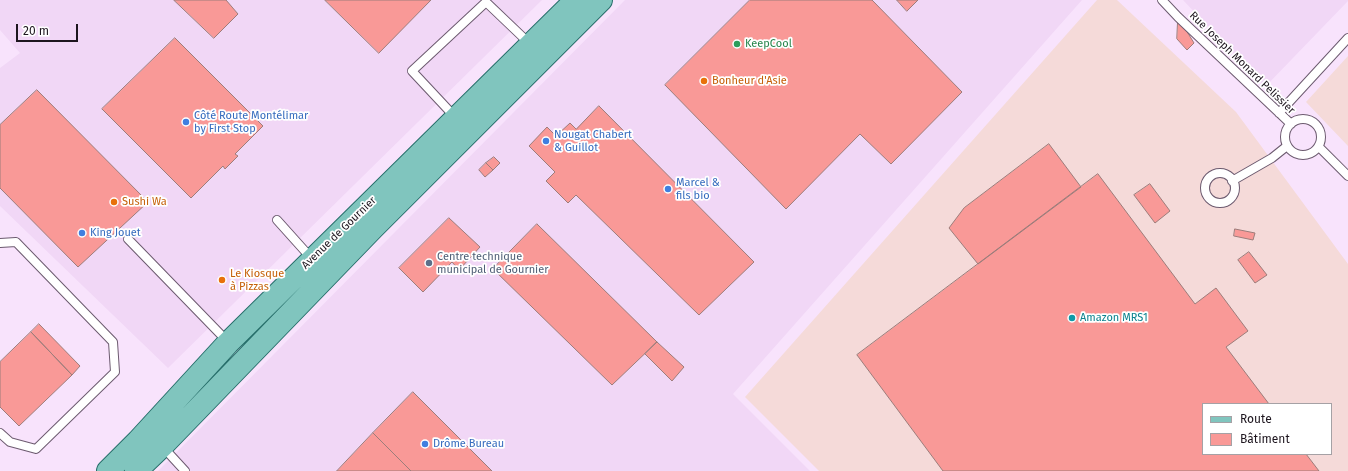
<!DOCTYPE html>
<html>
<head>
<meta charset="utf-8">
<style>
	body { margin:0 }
	#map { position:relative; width:1348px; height:471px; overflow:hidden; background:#f8e3fc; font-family:"Fira Sans",sans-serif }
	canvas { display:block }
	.legend { position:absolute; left:1202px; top:403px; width:130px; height:52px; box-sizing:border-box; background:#fff; border:1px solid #a5a1a5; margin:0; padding:5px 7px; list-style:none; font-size:12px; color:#1d151e }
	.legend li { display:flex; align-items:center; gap:8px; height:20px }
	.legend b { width:20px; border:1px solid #a5a1a5 }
	.scale { position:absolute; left:16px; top:24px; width:62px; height:18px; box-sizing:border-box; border:2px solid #1d151e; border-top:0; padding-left:5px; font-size:12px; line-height:14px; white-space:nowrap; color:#1d151e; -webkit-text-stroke:3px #fff; paint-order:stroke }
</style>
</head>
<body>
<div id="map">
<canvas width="1348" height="471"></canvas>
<ul class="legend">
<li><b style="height:5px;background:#80c5be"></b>Route</li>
<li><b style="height:11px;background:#f99997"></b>Bâtiment</li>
</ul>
<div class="scale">20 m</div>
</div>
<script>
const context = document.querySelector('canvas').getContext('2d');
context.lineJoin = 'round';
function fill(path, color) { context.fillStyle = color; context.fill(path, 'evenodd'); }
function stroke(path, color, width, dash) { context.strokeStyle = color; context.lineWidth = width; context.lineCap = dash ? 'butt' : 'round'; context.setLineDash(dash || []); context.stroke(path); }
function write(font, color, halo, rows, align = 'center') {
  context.font = font + ' "Fira Sans",sans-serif'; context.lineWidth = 3.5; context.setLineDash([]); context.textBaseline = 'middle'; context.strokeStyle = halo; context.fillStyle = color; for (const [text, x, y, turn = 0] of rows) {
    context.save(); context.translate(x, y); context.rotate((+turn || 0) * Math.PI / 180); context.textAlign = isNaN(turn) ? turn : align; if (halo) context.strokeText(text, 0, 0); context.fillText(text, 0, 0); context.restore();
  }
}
fill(new Path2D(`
	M0 0H542L168 368 0 206V68L20 53 0 30Z
	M625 0H1082L733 394 810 471H158Z
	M1183 0H1348V1L1265 87Z`), '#f1d7f6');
fill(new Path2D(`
	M1097 0H1117L1236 112 1348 264V471H819L745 397ZM1203 404H1331V454H1203Z
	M1348 56V146L1306 102Z`), '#f5dad9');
const building = new Path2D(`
	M174 0H226L238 14 214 38Z
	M325 0H431L379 53Z
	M750 0H872L962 92 891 164 860 134 786 209 665 85Z
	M897 0H918L907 11Z
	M1178 17 1194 43 1187 50 1177 39Z
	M175 38 263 126 235 154 238 156 225 169 223 166 191 198 102 109Z
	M37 90 148 202 78 267 0 188V125Z
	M599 106 754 262 699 315 576 195 568 203 546 181 555 172 529 146 547 127 556 136 570 123 576 129Z
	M1049 144 1081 187 978 264 949 228 964 208Z
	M494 157 500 163 493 170 486 163Z
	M486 163 493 170 485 177 479 170Z
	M1098 174 1195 304 1216 288 1248 331 1226 347 1269 404H1203V454H1306L1319 471H943L857 355Z
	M1150 184 1170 211 1155 223 1134 195Z
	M449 218 480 247 459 270 452 262 423 292 399 268Z
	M537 224 657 342 612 385 493 269Z
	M1235 229 1255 233 1253 240 1234 236Z
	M1249 252 1267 275 1255 283 1238 260Z
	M39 324 80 366 72 375 31 332Z
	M31 332 72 375 19 426 0 407V362Z
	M657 342 684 367 672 381 645 354Z
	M413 392 492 471H411L373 433Z
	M373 433 411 471H337Z`);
fill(building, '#f99997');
stroke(building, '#9d7d7b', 1);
const service = new Path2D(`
	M1162 0 1178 17 1291 124
	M1279 113 1348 38
	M455 117 412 71 486 2 530 44
	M1285 137a18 18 0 1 1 36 0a18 18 0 1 1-36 0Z
	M1319 147 1348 176
	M1205 188a15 15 0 1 1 30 0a15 15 0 1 1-30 0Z
	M1232 181 1272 158 1287 146
	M277 220 312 259
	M128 239 228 342
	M0 243 16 242 113 342 115 372 36 449 10 442 0 433
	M163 447 185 471`);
const primary = new Path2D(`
	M108 471 138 441 228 343 576 0
	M136 471 162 446 372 229 601 0`);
stroke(service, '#6c5a6f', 10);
stroke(primary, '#266e6a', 24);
stroke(service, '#fff', 8);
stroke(primary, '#80c5be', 22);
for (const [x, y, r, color] of [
	[737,44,4,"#2e9e5b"],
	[704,81,4,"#e8710a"],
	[186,122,4,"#3f7fe0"],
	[546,141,4,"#3f7fe0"],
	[668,189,4,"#3f7fe0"],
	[114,202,4,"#e8710a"],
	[82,233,4,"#3f7fe0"],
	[429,263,4,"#5c6f8a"],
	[222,280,4,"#e8710a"],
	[1072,318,4,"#0f9aa8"],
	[425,444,4,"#3f7fe0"]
]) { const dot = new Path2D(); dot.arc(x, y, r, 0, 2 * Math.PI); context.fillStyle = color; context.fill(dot); stroke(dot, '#fff', 1.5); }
write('11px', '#27864d', '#fff', [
	["KeepCool",745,44]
], 'left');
write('11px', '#1d151e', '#fff', [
	["Rue Joseph Monard Pelissier",1242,63,44],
	["Avenue de Gournier",339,233,-44]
]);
write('11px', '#c56008', '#fff', [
	["Bonheur d'Asie",712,81],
	["Sushi Wa",122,202],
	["Le Kiosque",230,274],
	["à Pizzas",230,287]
], 'left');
write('11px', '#366cbe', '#fff', [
	["Côté Route Montélimar",194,116],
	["by First Stop",194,129],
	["Nougat Chabert",554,135],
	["& Guillot",554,148],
	["Marcel &",676,183],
	["fils bio",676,196],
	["King Jouet",90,233],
	["Drôme Bureau",433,444]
], 'left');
write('11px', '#4e5e75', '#fff', [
	["Centre technique",437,257],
	["municipal de Gournier",437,270]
], 'left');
write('11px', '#0d838f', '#fff', [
	["Amazon MRS1",1080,318]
], 'left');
</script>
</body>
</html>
